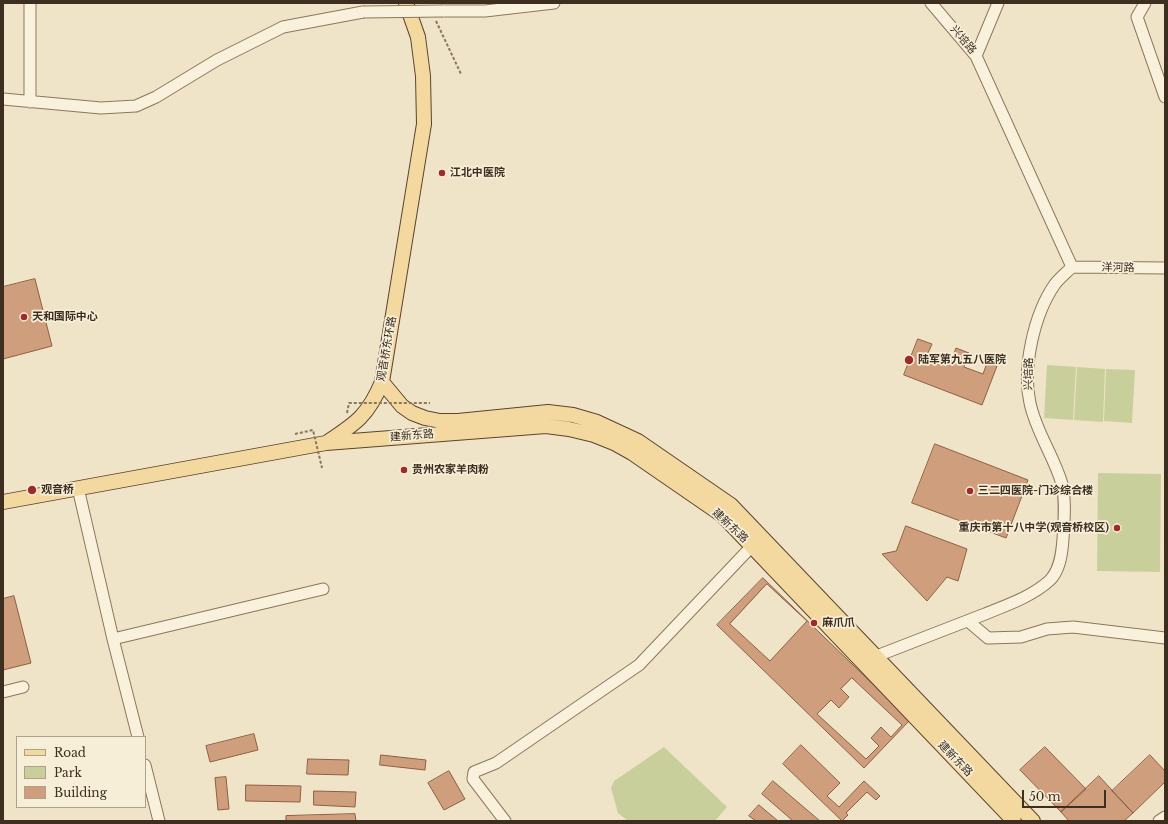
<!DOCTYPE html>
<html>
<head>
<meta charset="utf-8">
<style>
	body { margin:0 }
	#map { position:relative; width:1168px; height:824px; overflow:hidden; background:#f0e4c8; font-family:"Libre Baskerville",serif }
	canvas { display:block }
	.frame { position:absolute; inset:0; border:4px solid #3d2e20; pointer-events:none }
	.legend { position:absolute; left:16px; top:736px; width:130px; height:72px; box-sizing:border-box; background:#f7eed8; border:1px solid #ada18e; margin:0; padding:5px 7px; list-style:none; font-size:12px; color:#3d2e20 }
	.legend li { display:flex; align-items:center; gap:8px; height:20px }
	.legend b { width:20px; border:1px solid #ada18e }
	.scale { position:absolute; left:1022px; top:790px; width:84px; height:18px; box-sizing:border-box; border:2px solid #3d2e20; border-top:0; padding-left:5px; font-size:12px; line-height:14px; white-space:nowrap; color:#3d2e20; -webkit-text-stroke:3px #f7eed8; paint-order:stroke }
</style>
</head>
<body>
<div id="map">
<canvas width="1168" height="824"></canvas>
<div class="frame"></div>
<ul class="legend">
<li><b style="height:5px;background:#f3d9a0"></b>Road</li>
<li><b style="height:11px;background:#c9cf9b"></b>Park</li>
<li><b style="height:11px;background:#cf9f7d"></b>Building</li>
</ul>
<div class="scale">50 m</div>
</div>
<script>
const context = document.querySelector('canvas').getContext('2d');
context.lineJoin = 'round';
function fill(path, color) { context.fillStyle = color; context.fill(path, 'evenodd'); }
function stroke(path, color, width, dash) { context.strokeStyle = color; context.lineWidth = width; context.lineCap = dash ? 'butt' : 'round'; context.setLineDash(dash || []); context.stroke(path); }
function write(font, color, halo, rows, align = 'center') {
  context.font = font + ' "Libre Baskerville","Noto Sans SC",serif'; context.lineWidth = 3.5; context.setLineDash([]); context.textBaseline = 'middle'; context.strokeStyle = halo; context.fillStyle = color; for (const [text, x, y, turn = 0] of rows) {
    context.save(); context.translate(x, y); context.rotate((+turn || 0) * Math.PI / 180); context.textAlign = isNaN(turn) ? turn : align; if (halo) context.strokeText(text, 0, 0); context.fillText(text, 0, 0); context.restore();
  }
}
fill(new Path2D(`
	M1047 365 1076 367 1073 420 1044 418Z
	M1077 367 1105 369 1103 422 1074 420Z
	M1106 369 1135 370 1132 423 1104 421Z
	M1098 473 1161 474 1160 572 1097 571Z
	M664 747 727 807 715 821H628L618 813 611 788 614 781Z`), '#c9cf9b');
const building = new Path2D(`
	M35 279 52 346 3 359V287Z
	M918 339 932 344 928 353 951 362 956 348 969 353 964 367 983 374 987 363 997 366 982 405 904 375Z
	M935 444 1028 480 1006 538 912 503Z
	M906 526 967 549 958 581 947 577 927 601 882 554 896 551Z
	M763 578 910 720 864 768 717 625Z
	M767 584 807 621 770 661 730 624Z
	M14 596 31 663 3 670V599Z
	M852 678 902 725 891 737 881 727 871 738 879 746 866 759 817 714 831 700 839 708 849 697 841 689Z
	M254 734 258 750 210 762 206 746Z
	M801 745 840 783 827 796 839 807 864 781 880 796 876 800 867 792 846 813 848 815 842 821 783 764Z
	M1045 747 1086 789 1061 812 1020 770Z
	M381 755 426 760 425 770 380 765Z
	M1150 755 1165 771V782L1133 813 1112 791Z
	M308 759 349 760 348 775 307 774Z
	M449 771 465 799 444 810 428 783Z
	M1099 776 1133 813 1124 821H1069L1061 812Z
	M226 777 229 809 218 810 215 778Z
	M773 781 820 821H793L762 794Z
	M246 785 301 786 300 802 246 801Z
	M314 791 356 792 355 807 314 805Z
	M759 805 778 821H756L749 816Z
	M355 814 356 821H286V816Z`);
fill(building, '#cf9f7d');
stroke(building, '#8d5f41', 1);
const minor = new Path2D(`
	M30 3V102
	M1145 3 1137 17 1165 97
	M443 11H485L554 3
	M976 56 998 3
	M3 99 101 108 136 106 156 97 217 60 283 27 363 12
	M1072 267 1165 268
	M78 488 113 639 138 737
	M968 621 988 638 1021 637 1047 629 1073 627 1165 638
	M113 639 323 589
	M869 659C908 644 947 629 985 614 1007 605 1031 597 1049 581 1060 571 1062 553 1063 539 1064 521 1066 502 1062 484 1054 456 1036 432 1030 403 1022 368 1034 314 1055 284 1060 278 1066 273 1072 267L976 56 931 3
	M3 692 23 687
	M145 765 159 821
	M505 821 473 779 474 772 496 763 639 665 752 546
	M1159 821 1165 817`);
const major = new Path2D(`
	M382 382 402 406 412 413 425 418 440 421H458L548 412 573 415 597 422 638 441 731 505 1033 821
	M326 443 546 426 569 429 594 435 614 443 632 453 722 515 1014 821
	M3 502 326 443C355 424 368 416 382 382L424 124 423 76 418 37 406 3`);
stroke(minor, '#8d765c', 13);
stroke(major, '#5b4430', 16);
stroke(new Path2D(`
	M436 21 461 74`), '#8d765c', 2, [3, 2]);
stroke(minor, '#faf1dc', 11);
stroke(major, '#f3d9a0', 14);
const minorBridge = new Path2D(`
	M363 12 443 11`);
stroke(minorBridge, '#8d765c', 13, []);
stroke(new Path2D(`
	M347 413 349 403H430
	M295 434 313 430 322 468`), '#8d765c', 2, [3, 2]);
stroke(minorBridge, '#faf1dc', 11);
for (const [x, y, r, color] of [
	[442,173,4,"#9e2a2b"],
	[24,317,4,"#9e2a2b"],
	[909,360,5,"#9e2a2b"],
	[404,470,4,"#9e2a2b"],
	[32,490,5,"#9e2a2b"],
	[970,491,4,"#9e2a2b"],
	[1117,528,4,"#9e2a2b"],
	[814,623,4,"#9e2a2b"]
]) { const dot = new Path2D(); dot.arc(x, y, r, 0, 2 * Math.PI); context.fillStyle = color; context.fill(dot); stroke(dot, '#f7eed8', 1.5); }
write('11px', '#3d2e20', '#f7eed8', [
	["兴培路",963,40,50],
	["洋河路",1118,268,1],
	["观音桥东环路",387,349,-80],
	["兴培路",1029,374,-89],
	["建新东路",412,436,-5],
	["建新东路",730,526,43],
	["建新东路",955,759,46]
]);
write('bold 11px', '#3d2e20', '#f7eed8', [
	["江北中医院",450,173],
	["天和国际中心",32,317],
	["陆军第九五八医院",918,360],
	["贵州农家羊肉粉",412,470],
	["观音桥",41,490],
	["三二四医院-门诊综合楼",978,491],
	["重庆市第十八中学(观音桥校区)",1109,528,"right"],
	["麻爪爪",822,623]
], 'left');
</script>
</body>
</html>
